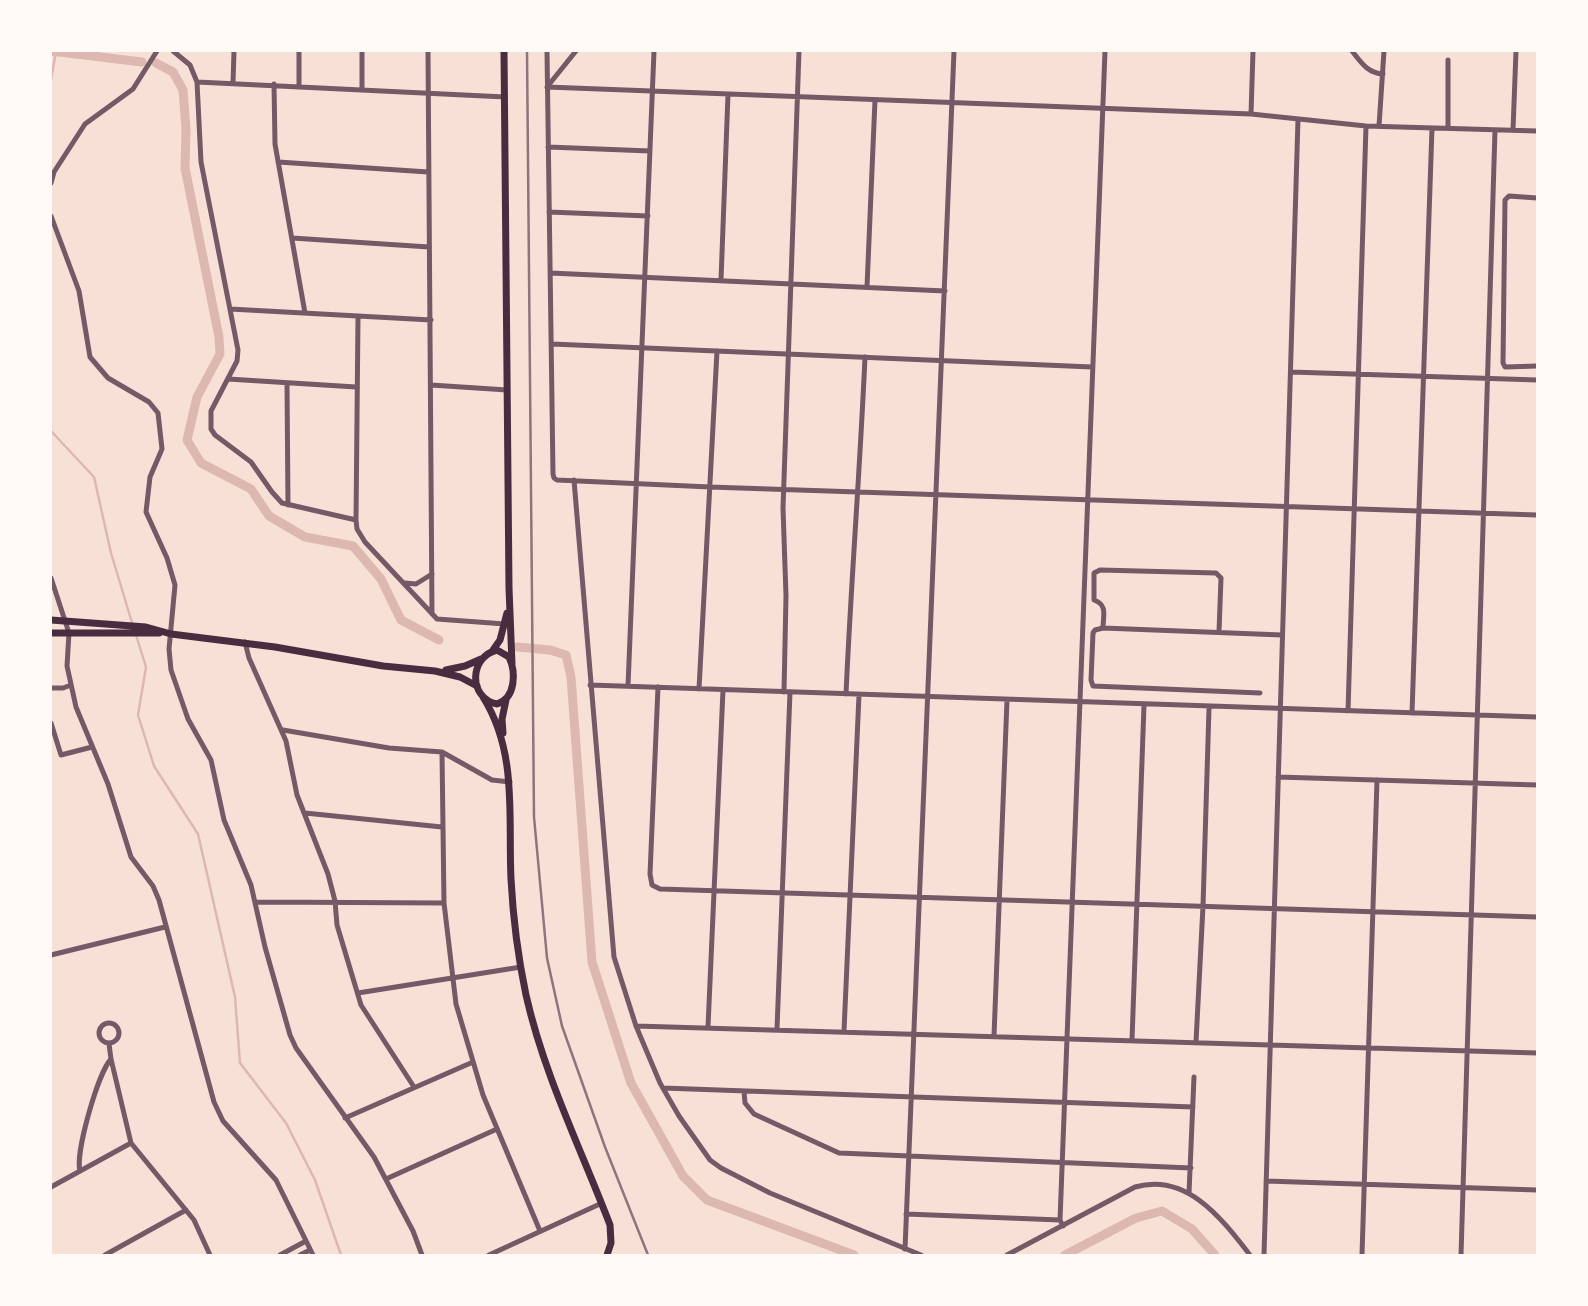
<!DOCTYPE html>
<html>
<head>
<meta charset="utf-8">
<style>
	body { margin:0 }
	#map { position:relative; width:1588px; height:1306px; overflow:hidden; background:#f7e1d7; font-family:"Crimson Pro",serif }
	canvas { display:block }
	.frame { position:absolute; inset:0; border:52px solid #fffaf5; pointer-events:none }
</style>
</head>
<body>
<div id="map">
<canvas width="1588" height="1306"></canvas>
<div class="frame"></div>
</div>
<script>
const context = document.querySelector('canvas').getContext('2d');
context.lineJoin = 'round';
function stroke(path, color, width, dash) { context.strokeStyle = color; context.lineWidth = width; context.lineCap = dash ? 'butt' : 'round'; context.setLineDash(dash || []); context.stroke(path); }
stroke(new Path2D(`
	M51 80 56 51
	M51 431 94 477 111 553 133 626
	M136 635 146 667 138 715 154 766 198 834 235 997 240 1063 286 1123 315 1180 341 1255`), '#dcb8b0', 2.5);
stroke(new Path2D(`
	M51 51 142 62
	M156 63 173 72 183 90 186 129 185 168 219 337 220 354 197 397 187 440 201 463 251 489 269 516 305 537 353 546 381 579 401 620 439 640
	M517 647 550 650 566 655 571 677 592 962 631 1083 683 1176 707 1200 854 1255
	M1065 1255 1136 1218 1162 1211 1192 1229 1215 1255`), '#dcb8b0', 9);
stroke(new Path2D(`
	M173 51 190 65 197 82 201 162 238 350 237 361 211 411V429L215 435 251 462 272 492 282 503 356 520 357 529 365 542 437 619 505 624
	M362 51V89
	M428 51 432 614
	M547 51 553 474 554 478 557 480 710 487 1537 515
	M1352 51C1361 62 1367 73 1383 74
	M197 82 505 97
	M233 83 234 51
	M274 84 275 144 305 313
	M299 86V51
	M547 87 1251 114 1366 126 1537 131
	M547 87 576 51
	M1251 114 1253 51
	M1379 126 1384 51
	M1448 128V60
	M1513 130 1516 51
	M548 147 650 151
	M278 162 428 172
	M51 183 54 172 85 124 133 89 157 51
	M1537 198 1509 196 1505 200 1503 363 1505 367 1537 366
	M549 212 648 216
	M51 216 79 291 90 357 108 378 149 402 158 413 162 449 150 477 146 512 167 558 175 585 169 649 171 670 188 719 211 760 224 820 251 885 265 947 290 1035 296 1048 374 1157 413 1231 422 1255
	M292 238 429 247
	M550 273 945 291
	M721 280 728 94
	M867 287 875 100
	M230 309 431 320
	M552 344 1092 367
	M1291 372 1537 380
	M228 379 356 387
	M287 384 288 505
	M431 385 507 390
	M574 480 614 957 636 1026 660 1083 679 1116 710 1160 721 1168 770 1193 921 1255
	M356 520 358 317
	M51 578 69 633 67 666 76 707 108 784 131 857 153 886 159 900 214 1102 223 1121 276 1180 313 1255
	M405 583 416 584 432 574
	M1103 628 1282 635
	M1219 632 1221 578 1216 573 1100 570 1094 573V600C1108 605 1103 616 1103 628L1095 630 1093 633 1091 680 1093 686 1260 693
	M245 642 249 658 286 741 297 795 328 874 335 901 337 925 361 1005 414 1087
	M590 685 1537 717
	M628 686 654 51
	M658 687 650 874 652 885 660 889 1537 917
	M51 688H63L71 685
	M699 689 717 351
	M784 692 786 596 783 508 799 51
	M846 694C851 582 860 470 865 357
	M1348 711 1366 126
	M1412 713 1432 128
	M51 723 61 755 92 747
	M283 730 389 748 442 752 492 780 510 782
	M442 752 444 903 456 1004 483 1095 540 1231
	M1278 777 1537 785
	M305 813 442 827
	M256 902 444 903
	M51 955 165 927
	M358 993 521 967
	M99 1033a10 10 0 1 1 20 0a10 10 0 1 1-20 0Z
	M636 1026 1537 1053
	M708 1027 723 690
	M777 1029 790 692
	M844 1031 859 695
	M994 1036 1007 700
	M1132 1040 1144 705
	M1196 1042 1203 906 1209 708
	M109 1044 111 1059 131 1143 194 1220 210 1255
	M663 1088 1193 1107
	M744 1091 745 1103 754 1114 839 1153 1191 1168
	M345 1118 473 1062
	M80 1171C75 1153 98 1073 111 1059
	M386 1179 497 1129
	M1266 1181 1537 1190
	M51 1187 131 1143
	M1189 1193 1194 1077
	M906 1214 1060 1220
	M1063 1226 1060 1220 1105 51
	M905 1249 954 51
	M105 1255 186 1210
	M280 1255 306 1241
	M300 1255 310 1250
	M489 1255 602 1203
	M1007 1255 1135 1187C1187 1172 1222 1219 1250 1255
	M1264 1255 1298 119
	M1362 1255 1377 780
	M1461 1255 1495 130`), '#755966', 5);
stroke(new Path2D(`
	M504 51 509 588 512 664
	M51 620 146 627 171 634 275 647 383 666 435 671 460 677 477 686
	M51 633H159
	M493 650 500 640 507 613
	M497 650 509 657C516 672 516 698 497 704 468 698 469 657 497 650Z
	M446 670 465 666 481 659
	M483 697C518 753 508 816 511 879 513 917 518 957 526 995 544 1075 581 1149 610 1225L611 1243 607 1255
	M503 733 502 719 506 700`), '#4a2c40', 7);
stroke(new Path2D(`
	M527 51 534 817 547 958 562 1026 605 1147 648 1255`), '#8f747c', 2.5);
</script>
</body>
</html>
